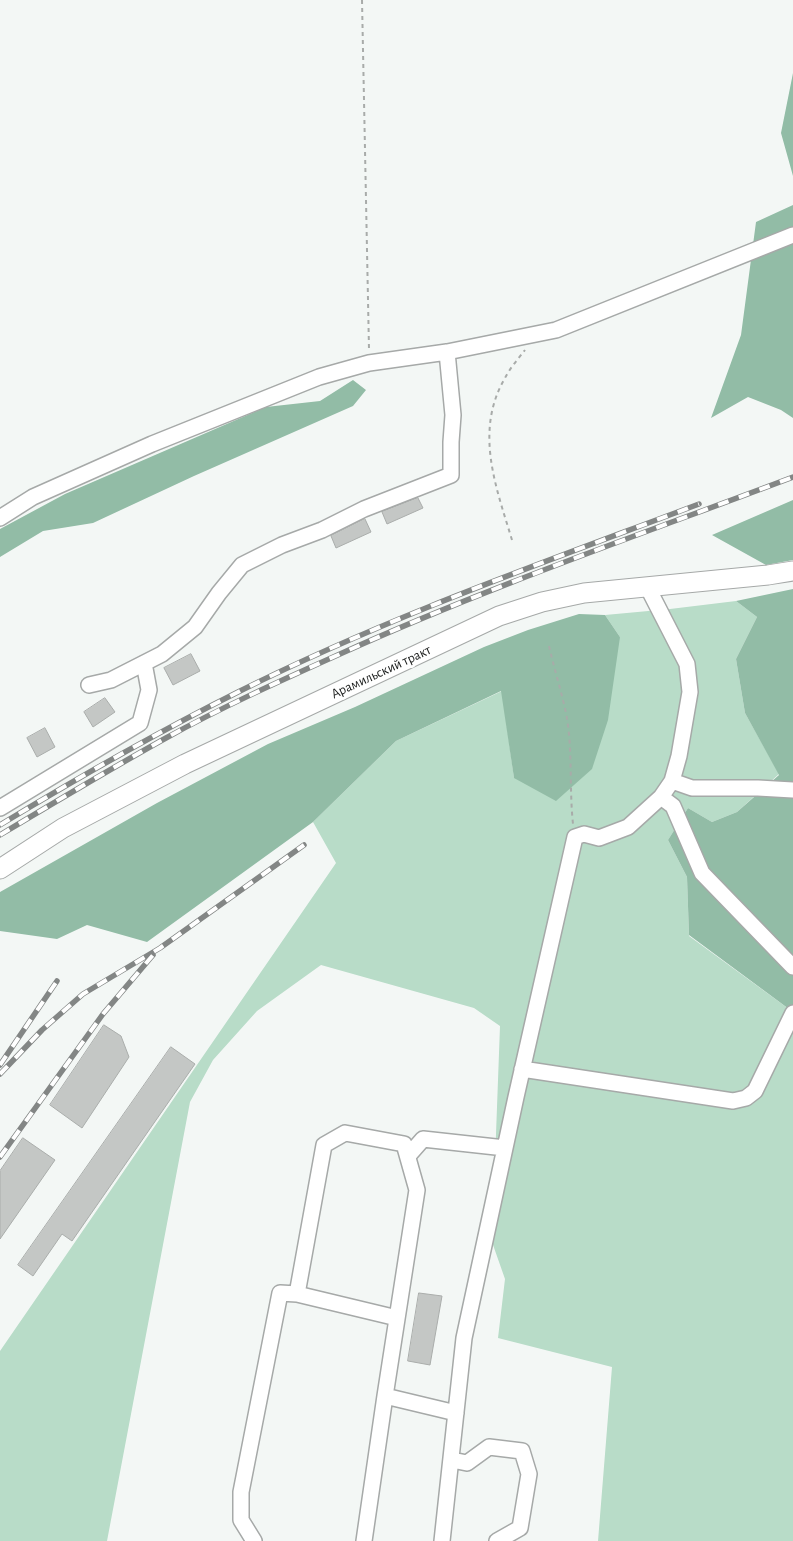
<!DOCTYPE html>
<html>
<head>
<meta charset="utf-8">
<style>
	body { margin:0 }
	canvas { display:block; background:#f3f7f5 }
</style>
</head>
<body>
<canvas width="793" height="1541"></canvas>
<script>
const context = document.querySelector('canvas').getContext('2d');
context.lineJoin = 'round';
function fill(path, color) { context.fillStyle = color; context.fill(path, 'evenodd'); }
function stroke(path, color, width, dash) { context.strokeStyle = color; context.lineWidth = width; context.lineCap = dash ? 'butt' : 'round'; context.setLineDash(dash || []); context.stroke(path); }
function write(font, color, halo, rows, align = 'center') {
  context.font = font + ' "Alegreya Sans",sans-serif'; context.lineWidth = 5; context.setLineDash([]); context.textBaseline = 'middle'; context.strokeStyle = halo; context.fillStyle = color; for (const [text, x, y, turn = 0] of rows) {
    context.save(); context.translate(x, y); context.rotate((+turn || 0) * Math.PI / 180); context.textAlign = isNaN(turn) ? turn : align; if (halo) context.strokeText(text, 0, 0); context.fillText(text, 0, 0); context.restore();
  }
}
fill(new Path2D(`
	M736 601 757 617 736 659 745 713 779 774 737 812 712 822 688 808 668 840 687 877 689 936 793 1012V1541H598L612 1367 498 1338 505 1279 492 1242 500 1026 474 1008 321 965 257 1011 213 1060 190 1102 107 1541H0V1351L336 863 313 822 396 741 502 691 514 778 620 637 605 615 670 609Z`), '#b8dcc8');
fill(new Path2D(`
	M793 73V176L781 133Z
	M793 205V418L781 410 748 397 711 418 741 335 756 222Z
	M353 380 366 390 353 406 194 476 93 523 43 531 0 557V529L65 494 266 407 320 401Z
	M793 500V560L766 565 712 535Z
	M793 589V1012L689 935 687 877 668 840 688 808 712 822 737 812 779 775 745 713 736 659 757 617 736 601Z
	M579 614 605 615 620 637 608 720 592 769 556 801 514 778 501 691 396 741 313 822 147 942 87 925 57 939 0 931V892L157 803 268 744 355 707 484 647 528 630Z`), '#92bca6');
const building = new Path2D(`
	M418 498 423 508 387 524 382 512Z
	M365 519 371 532 336 548 331 536Z
	M191 654 200 671 173 685 164 668Z
	M105 698 115 712 93 727 84 712Z
	M45 728 55 747 37 757 27 738Z
	M104 1025 121 1036 129 1057 82 1128 50 1105Z
	M171 1047 195 1064 72 1241 62 1234 33 1276 18 1265Z
	M23 1138 55 1160 0 1239V1171Z
	M419 1293 442 1296 430 1365 408 1361Z`);
fill(building, '#c4c7c5');
stroke(building, '#aaadab', 1);
const minor = new Path2D(`
	M0 518 33 497 152 444 319 377 369 363 447 352 556 330 793 235
	M89 685 111 680 162 654 195 627 219 593 242 565 282 545 322 530 364 509 451 475V442L453 415 447 352
	M672 781 692 788H758L793 790
	M661 797 673 806 702 873 793 967
	M0 808 140 723 149 690 144 663
	M522 1069 733 1101 746 1098 755 1091 793 1013
	M408 1156 423 1139 505 1148
	M297 1294 397 1318
	M385 1396 456 1413
	M452 1460 467 1463 489 1447 522 1451 529 1474 520 1528 497 1541
	M254 1541 241 1520V1492L280 1293 297 1294 324 1145 345 1133 404 1144 417 1190 385 1396 364 1541
	M442 1541 464 1338 516 1097 575 837 584 834 599 838 628 827 661 797 672 781 679 756 690 692 687 664 647 586`);
const major = new Path2D(`
	M0 869 63 828 185 764 499 616 542 602 584 593 768 575 793 571`);
stroke(minor, '#a6a9a8', 18);
stroke(major, '#a6a9a8', 21);
stroke(new Path2D(`
	M362 0 369 350
	M512 540C496 487 474 431 505 378 510 368 518 359 525 350
	M549 646C554 668 561 690 566 713 573 749 569 787 573 824`), '#a8aba9', 2, [4, 4]);
stroke(minor, '#fff', 15);
stroke(major, '#fff', 19);
const rail = new Path2D(`
	M0 825C79 777 158 732 240 691 388 617 545 562 699 504
	M0 835C55 802 110 769 166 738 222 707 282 680 340 654 488 587 642 534 793 477
	M0 1065 57 981
	M0 1074 42 1030 83 994 160 948 304 845
	M0 1157 103 1014 153 955`);
stroke(rail, '#838685', 5.5);
stroke(rail, '#fff', 4, [11]);
write('14px', '#181a19', '#fff', [
	["Арамильский тракт",381,672,-25]
]);
</script>
</body>
</html>
